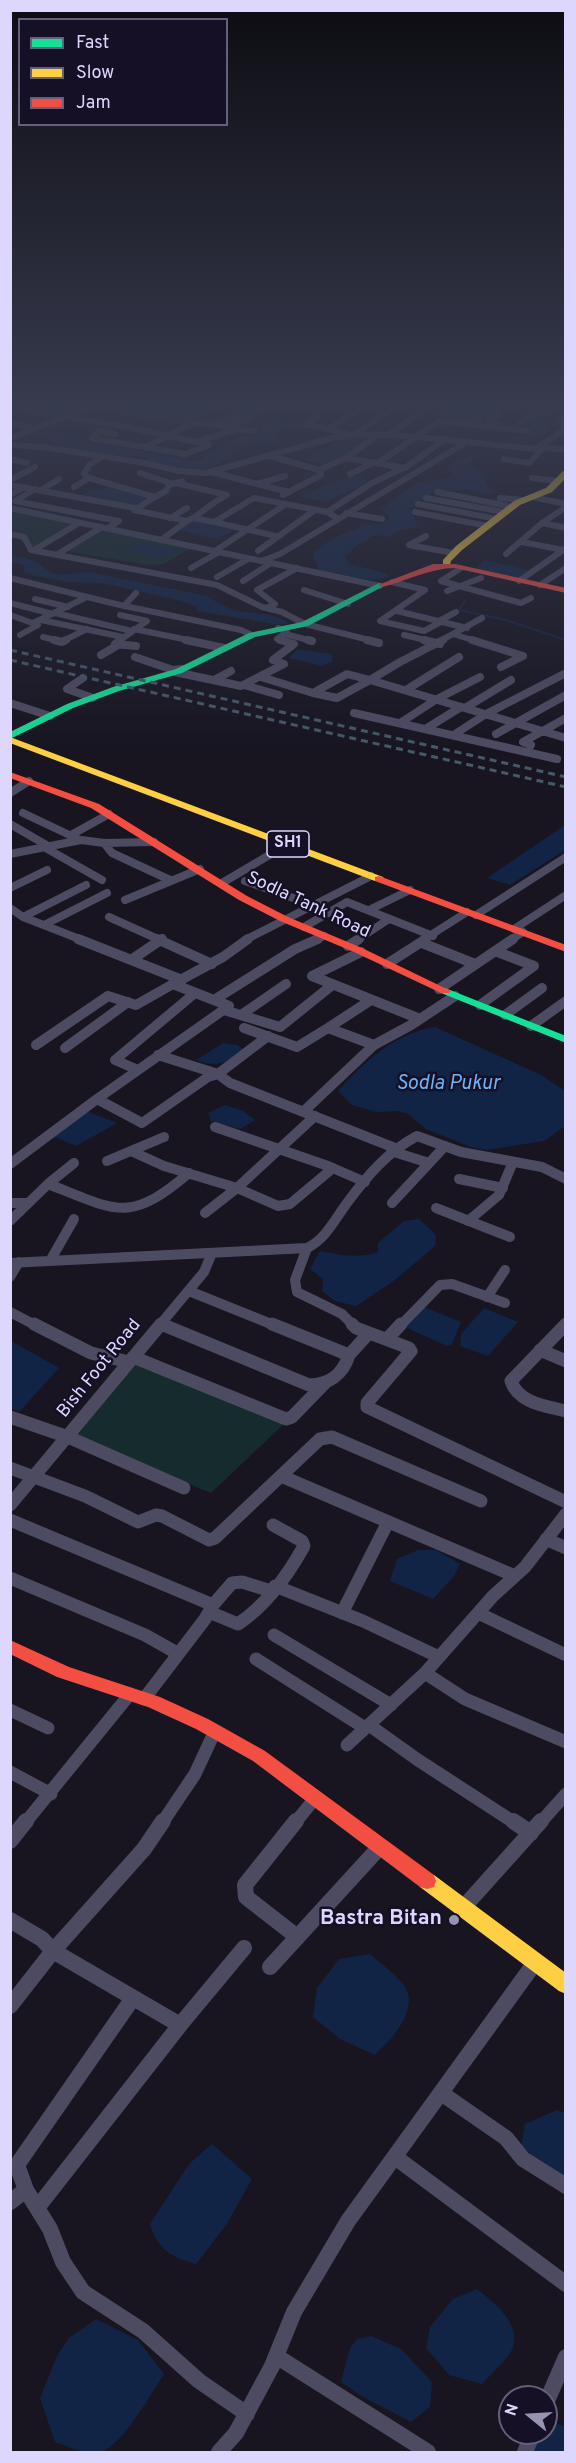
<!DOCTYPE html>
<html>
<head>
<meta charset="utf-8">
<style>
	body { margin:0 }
	#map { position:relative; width:576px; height:2463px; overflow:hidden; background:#181521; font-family:Overpass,sans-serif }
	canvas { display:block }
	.frame { position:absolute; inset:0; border:12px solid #ddd7fd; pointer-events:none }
	.legend { position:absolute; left:18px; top:18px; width:210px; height:108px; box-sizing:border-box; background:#151026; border:2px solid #65607c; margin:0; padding:8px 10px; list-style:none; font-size:18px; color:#ddd7fd }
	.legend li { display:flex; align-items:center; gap:12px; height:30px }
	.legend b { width:30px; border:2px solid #65607c }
	.north { position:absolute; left:498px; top:2385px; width:60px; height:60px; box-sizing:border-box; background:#151026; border:2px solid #65607c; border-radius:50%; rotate:288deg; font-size:16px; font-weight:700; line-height:24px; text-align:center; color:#ddd7fd }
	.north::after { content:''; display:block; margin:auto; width:21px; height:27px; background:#9893b0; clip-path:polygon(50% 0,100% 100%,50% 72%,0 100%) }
</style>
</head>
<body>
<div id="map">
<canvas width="576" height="2463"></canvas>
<div class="frame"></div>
<ul class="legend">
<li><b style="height:8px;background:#16e098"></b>Fast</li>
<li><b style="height:8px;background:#ffcf43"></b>Slow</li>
<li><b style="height:8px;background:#f24e42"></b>Jam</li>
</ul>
<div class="north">N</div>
</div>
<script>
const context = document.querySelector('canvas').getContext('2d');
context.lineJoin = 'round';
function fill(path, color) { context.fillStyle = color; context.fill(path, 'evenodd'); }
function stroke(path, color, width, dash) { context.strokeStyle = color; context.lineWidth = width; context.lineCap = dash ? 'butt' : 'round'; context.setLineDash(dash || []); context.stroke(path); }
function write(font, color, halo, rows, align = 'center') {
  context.font = font + ' Overpass,sans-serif'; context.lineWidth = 5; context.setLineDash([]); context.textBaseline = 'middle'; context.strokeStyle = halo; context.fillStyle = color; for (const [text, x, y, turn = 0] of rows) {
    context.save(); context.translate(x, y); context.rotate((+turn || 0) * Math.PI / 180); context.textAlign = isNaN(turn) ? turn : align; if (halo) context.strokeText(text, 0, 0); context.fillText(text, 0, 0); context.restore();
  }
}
fill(new Path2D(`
	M90 409H219L198 419 175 424Z
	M349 437 370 438 344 457 326 466 306 460 312 458 308 457 313 454Z
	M10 509 75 523 32 549 26 537 11 534Z
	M102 528 192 547 164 564 148 565 66 551Z
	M133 1361 285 1423 211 1493 73 1437Z`), '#152b2d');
fill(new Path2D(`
	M445 409H487L494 413C494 413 488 420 487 420 479 425 444 418 434 415Z
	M543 409H561L544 418 549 423 546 434 520 444 510 443 511 438 523 436 529 431V425L523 423Z
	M281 420 293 422 294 425 281 428V432L274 435 279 438 274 442 237 446C234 453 229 454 224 459 201 479 175 467 148 461V458L58 449 59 446 43 437 25 433C39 428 49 436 64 433L75 438 72 442 107 444 194 462 205 459V454C230 445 226 436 258 435L262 429 259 427 260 423 266 421Z
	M470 456 474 457 468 464 486 475 484 479 489 488 497 492 491 495 466 489 432 493 411 508 418 525 422 526 401 530 388 537 375 535 355 547 345 557 350 564 385 573 390 577 366 580 319 571C319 565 313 561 313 554 323 542 345 532 360 528L362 524C373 526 382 525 390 517L381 509 417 483 453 477 448 468 449 464Z
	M351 475 366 477V482L361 486 325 502 302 497V495Z
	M107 488 148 497 136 506 81 496 88 491Z
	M191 520 234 530 217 539 174 529Z
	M140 543 184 550 164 558 125 550Z
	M10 555 34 560 50 572 61 575 89 572 208 596C241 622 261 605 289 623L280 625 197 611 196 607 185 602 102 583 66 582 23 573 25 566 11 562Z
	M485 560 529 570 522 578 475 569Z
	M298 649 331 654 333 661 321 666 289 658Z
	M565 825V850L510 885 487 878Z
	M435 1027 541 1075 565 1091V1126L544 1141 486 1150 471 1147 426 1129 408 1114 397 1111 377 1112 352 1105 338 1091C365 1061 394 1034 435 1027Z
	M223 1043 237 1045 244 1050C225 1063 218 1068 196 1060Z
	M225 1105 243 1111 255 1120 240 1129 211 1121 208 1113Z
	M86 1111 117 1123 76 1146 52 1136Z
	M419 1219 436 1235 435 1246 395 1280 356 1306 335 1301 322 1291 323 1279 310 1269 320 1251C342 1255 357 1259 378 1252V1243L404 1221Z
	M424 1307 461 1322 452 1344 447 1346 405 1327Z
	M484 1308 518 1322 488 1356 460 1346 461 1334Z
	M11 1341 59 1368 19 1412 11 1408Z
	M418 1550H436L460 1564 454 1576 433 1599 390 1581 397 1559Z
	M370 1954C380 1963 393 1972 402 1983 423 2007 391 2040 375 2055L340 2039 313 2017 317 1988 339 1959Z
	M557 2110 565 2113V2178L547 2168 521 2146 525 2124Z
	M212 2144 252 2179 226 2225 196 2264C171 2257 158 2250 150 2224L189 2164Z
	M477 2289C494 2303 520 2322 513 2347 510 2357 489 2376 482 2384L449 2375 426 2348 430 2327 453 2299Z
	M96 2319 138 2340 164 2374C152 2392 121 2448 100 2452 86 2456 68 2446 55 2442L40 2398 57 2356 69 2338Z
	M371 2336 401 2349 432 2382 430 2407 411 2422 363 2397 341 2382 350 2348 357 2339Z
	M546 2419 565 2427V2452H517L526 2433H546Z`), '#122445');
stroke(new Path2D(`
	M466 600 459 610 506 620 566 640`), '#122445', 2);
stroke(new Path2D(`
	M21 409 133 428 196 442 237 429 229 427
	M494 409 498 413 489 422 497 424
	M566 414 559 421 566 426
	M318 416 305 424 345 433
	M10 423 37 428
	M520 423 541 409
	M212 424 266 409
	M237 429 254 431
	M328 429 361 409
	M115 434 99 431 92 438 185 454 209 445 196 442
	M355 434 392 409
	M388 435 426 409
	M10 438 87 409
	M10 445 43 447 145 463 179 471 206 473 332 438 355 434 407 436 535 449 566 429
	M146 447 191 424 204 423 229 427 252 417
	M544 447 566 450
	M270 456 319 470 346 458 378 435
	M100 458 89 465 84 474 89 478 155 497 134 510 187 521 193 518 214 522
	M346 458 405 468
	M10 459 27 463
	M504 459 529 463 543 448
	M378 463 439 421 527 431
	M405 468 445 439
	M211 472 289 492
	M140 473 173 484
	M350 474 375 462
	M532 478 555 481
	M10 480 35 467
	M176 483 227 495C214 501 205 510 193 518
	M257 484 285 476
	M10 485 135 508
	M74 487 89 478
	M35 489 15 501 119 521 108 528
	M41 490 59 479
	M437 492 513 507
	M10 495 24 487
	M283 495 321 475 319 470
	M155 497 166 491 169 485 182 481
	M532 497 566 504
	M426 498 504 512
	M500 498 524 500
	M418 504 497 519
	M10 508 380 586
	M327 512 372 483 403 468
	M415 512 488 526
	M346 513 382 519
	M170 518 187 508
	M542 523 566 528
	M10 534 24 537 31 550 217 585 262 607 282 612 305 624 373 641
	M276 536 214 522 254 498 327 512 337 518
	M426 536 409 545 453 553
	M161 540 187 521
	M522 542 563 550
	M34 550 79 523
	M215 551 286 504
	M258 551 315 510
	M506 554 542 523 566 507
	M56 555 102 527
	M261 561 280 554 467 442
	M191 568 219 552
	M461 568 441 581 521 603 531 598
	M217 577 248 559
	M10 578 120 605 241 630 252 635
	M243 581 271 563
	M519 581 566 548
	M392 582 425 590 380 621 424 631 441 622
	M540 585 566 568
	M304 590 348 604
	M447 591 481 578
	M35 599 68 607
	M10 603 53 614
	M124 606 136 593
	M266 608 275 604 257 590 297 568
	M397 611 467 628
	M55 613 132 631
	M10 615 38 625 20 635
	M41 620 123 637
	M439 621 456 612
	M33 623 87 597
	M278 628 287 632 277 639 285 641
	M134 629 193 641
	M285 634 312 641
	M404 635 430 641
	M456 635 476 641
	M43 637 60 641
	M63 641 87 629
	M119 641 147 621 120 615
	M440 641 482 618`), '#4d4b61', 6);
stroke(new Path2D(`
	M54 640 62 642 66 640
	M121 640 115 644 136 646
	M186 640 224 648
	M308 640 312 641
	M367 640 379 643
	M424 640 440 644
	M472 640 523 656 501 667
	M101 655 118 645
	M135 657 173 670 182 669
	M175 672 241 686 284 664 273 660 294 644 280 640
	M347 674 370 680 337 698 313 693Z
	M261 677 313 693
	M83 678 67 689 93 698
	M214 680 231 671
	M370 680 566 738
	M370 680 400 662 443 640
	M244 685 279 695
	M406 690 459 657
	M10 703 50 716
	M465 708 511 680
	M354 713 557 759
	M400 723 437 699 480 677
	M427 728 461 707
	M455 734 486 714 566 673
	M496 734 566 695
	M531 745 523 742 566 718
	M10 793 29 781
	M23 813 80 840
	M10 824 48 846
	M71 835 109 814
	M104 843 112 853 170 880
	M44 847 102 880
	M10 854 81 840 104 843 154 842
	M245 881 313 905
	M222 883 288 844
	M10 888 47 870
	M125 900 200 869
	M10 908 23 917 82 940
	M369 910 410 890
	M476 915 566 857
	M23 917 86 885
	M109 917 160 940
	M44 925 107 893
	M304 927 347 902 433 936
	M514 929 566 895
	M160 940 162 939
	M245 940 371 876
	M314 940 324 936
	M357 940 389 919
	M423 940 467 912
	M511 940 523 932`), '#4d4b61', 8);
stroke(new Path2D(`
	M78 939 182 980
	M157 939 212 964
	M422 943 475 964
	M348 946 359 939
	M361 952 312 976 420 1019
	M131 960 162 939
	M387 964 426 939
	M439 989 513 939
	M214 1000 295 949 318 939
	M371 1000 328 1028 374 1045
	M480 1005 534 966 495 951
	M224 1010 280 1027 331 986
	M241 1015 286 984
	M505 1015 542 988
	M531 1026 566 1001
	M244 1028 297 1047 328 1028
	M268 1036 218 1074 230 1083 395 1148
	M36 1045 108 996 136 1005 173 984
	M65 1048 128 1002
	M138 1070 115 1060 195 993
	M97 1099 142 1123 208 1077 218 1074 158 1055
	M303 1112 374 1045 411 1025 455 996
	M215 1127 328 1166 365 1182
	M131 1151 164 1166 237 1188 278 1206 290 1204 333 1168
	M391 1151 429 1163
	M107 1161 164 1137
	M10 1164 97 1099 229 1006 173 984 223 957 248 939
	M459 1179 503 1188
	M48 1184C116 1210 128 1225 189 1173
	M10 1203H28
	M392 1203 445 1146
	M436 1208 510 1237
	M205 1213 237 1188 315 1116
	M10 1221 48 1184 74 1163
	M468 1221 499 1195 513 1162
	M307 1248 295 1280 297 1292 342 1314 354 1326
	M50 1261 74 1219
	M10 1263 307 1248C326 1239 335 1219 347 1203 367 1176 387 1152 417 1136L461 1152 542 1167 566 1179
	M10 1277 19 1262
	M189 1291 276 1326
	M487 1297 505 1270
	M10 1312 37 1326
	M160 1324 164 1326
	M159 1326 204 1272 212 1253
	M400 1326 440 1285 452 1284 505 1303
	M564 1326 566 1324`), '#4d4b61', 10);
stroke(new Path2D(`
	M34 1324 91 1353 129 1362
	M161 1324 309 1385C329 1385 343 1374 349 1355
	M272 1324 349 1355 369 1333
	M352 1324 356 1328 409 1348 411 1351 367 1403V1407L566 1502
	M566 1324 511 1381C518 1403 546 1406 566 1411
	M387 1339 401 1324
	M540 1350 566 1361
	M133 1357 286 1419 292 1417 325 1383
	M10 1417 68 1437 184 1488
	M10 1468 85 1496 138 1522 156 1515 162 1516 209 1540 215 1538 320 1439 332 1437 481 1501
	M281 1476 515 1576
	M10 1505 161 1324
	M10 1520 213 1605
	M546 1539 566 1548
	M10 1578 145 1635 177 1653
	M275 1586 363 1621 439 1657
	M209 1612 238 1624C265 1606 288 1575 304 1546L302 1541 273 1525
	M342 1613 388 1522
	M478 1613 566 1655
	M274 1635 391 1705
	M256 1659 365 1728
	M425 1673 465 1699 566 1742
	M144 1699 205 1619 213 1605 232 1583 242 1582 271 1591
	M10 1710 48 1728
	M369 1725 418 1760 515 1823
	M347 1745 425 1673 493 1596 525 1567 566 1514
	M10 1772 51 1794
	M25 1823 130 1694
	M162 1823 195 1774 215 1731
	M295 1823 316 1797
	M540 1823 566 1794`), '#4d4b61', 13);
stroke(new Path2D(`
	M513 1821 531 1833
	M10 1841 26 1821
	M462 1909 541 1821
	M10 1920 42 1939 53 1951 180 2025
	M296 1936 246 1897 245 1885 296 1821
	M270 1967 379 1848
	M133 1998 17 2165 26 2190 50 2229 63 2262 83 2292 143 2331 199 2381 247 2414
	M10 2006 53 1951 144 1849 163 1821
	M441 2093 506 2138 523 2159 566 2186
	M395 2157 566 2284
	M10 2202 26 2190
	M37 2208 180 2025 244 1948
	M276 2356 428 2452
	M546 2403 566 2357
	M219 2452 236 2433 272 2366 294 2312 348 2221 534 1964
	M525 2452 533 2433`), '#4d4b61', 16);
fill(new Path2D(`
	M379 583 386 585 308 626 255 637 182 673 119 691 73 708 10 739V732L67 704 113 687 176 669 249 633 302 622Z
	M445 988 566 1036V1043L441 993 439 991Z`), '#16e098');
fill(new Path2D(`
	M563 471H566V478L552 492 520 505 462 550 451 561 449 568H443V560L456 546 514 501 546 488Z
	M10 737 383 877 384 879 383 881H375L10 743Z
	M427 1873 434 1875 566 1973V1994L559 1991 420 1887 418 1881 420 1875Z`), '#ffcf43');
fill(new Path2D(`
	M433 564H455L566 588V593L455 568C430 568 407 581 382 587L378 585Z
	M10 772 99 804 247 896 288 917 362 948 451 991 449 993H441L354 952 280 921 239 900 91 808 10 778Z
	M379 876 566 945V952L375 881V877Z
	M10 1640 69 1667 160 1697 208 1719 265 1751 434 1875 436 1881 434 1887 427 1889 420 1887 253 1761 196 1729 148 1707 57 1677 10 1654Z`), '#f24e42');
stroke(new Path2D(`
	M10 650 566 777
	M10 660 566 787`), '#465969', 3, [7, 5]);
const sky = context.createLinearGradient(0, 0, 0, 754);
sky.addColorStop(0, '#0d0c12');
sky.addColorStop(0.54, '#373b4e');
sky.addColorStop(1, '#373b4e00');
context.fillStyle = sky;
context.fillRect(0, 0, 576, 754);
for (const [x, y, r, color] of [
	[454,1920,6,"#9893b0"]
]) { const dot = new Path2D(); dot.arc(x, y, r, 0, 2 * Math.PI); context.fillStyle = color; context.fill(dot); stroke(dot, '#151026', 2); }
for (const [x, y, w] of [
	[288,844,42]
]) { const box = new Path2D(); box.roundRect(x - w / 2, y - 13, w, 26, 4.5); context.fillStyle = '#151026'; context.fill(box); stroke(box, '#ddd7fd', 1.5); }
write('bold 16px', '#ddd7fd', null, [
	["SH1",288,844]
]);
write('18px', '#ddd7fd', '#151026', [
	["Sodla Tank Road",308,906,25],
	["Bish Foot Road",100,1369,-51]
]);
write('italic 20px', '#6bb2f7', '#151026', [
	["Sodla Pukur",448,1085]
]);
write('bold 21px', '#ddd7fd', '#151026', [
	["Bastra Bitan",442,1920]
], 'right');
</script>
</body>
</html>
